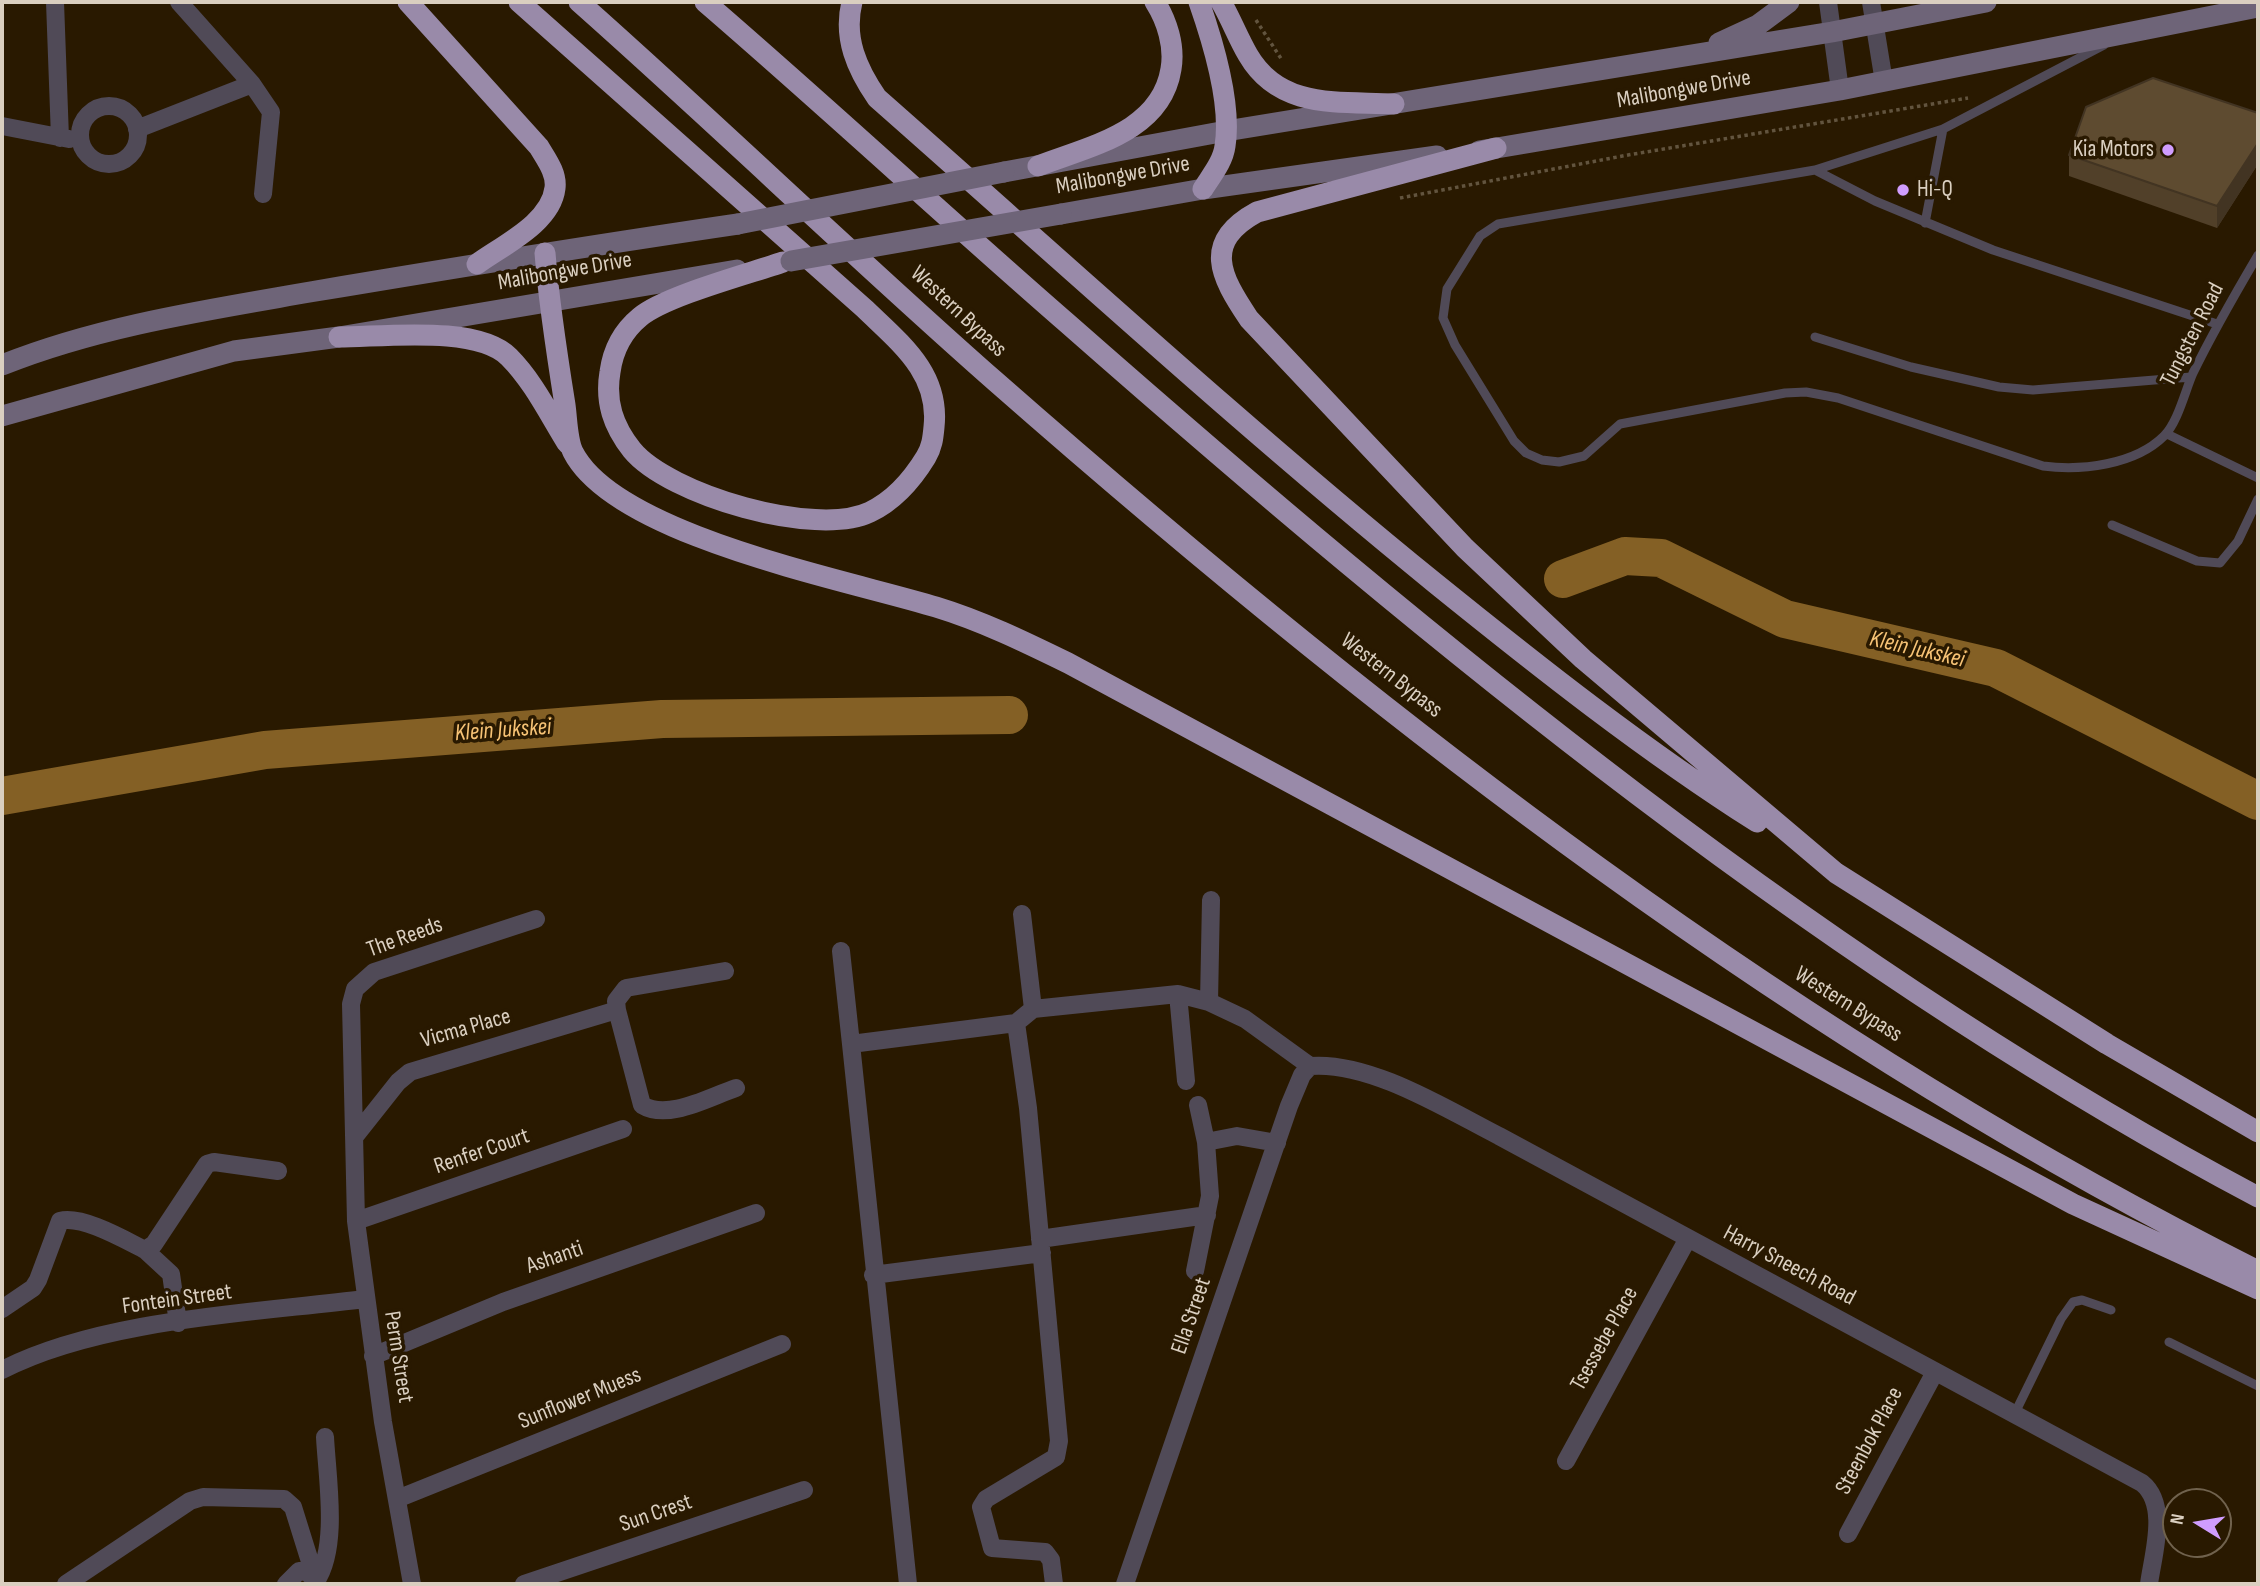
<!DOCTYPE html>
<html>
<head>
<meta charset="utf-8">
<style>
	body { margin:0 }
	#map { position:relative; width:2260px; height:1586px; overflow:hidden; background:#291900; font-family:"Sofia Sans Condensed",sans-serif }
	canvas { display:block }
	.frame { position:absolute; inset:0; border:4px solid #dacfc0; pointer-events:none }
	.north { position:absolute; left:2162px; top:1488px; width:70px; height:70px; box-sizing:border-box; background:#291900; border:2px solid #70624d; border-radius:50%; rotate:281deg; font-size:19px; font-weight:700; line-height:28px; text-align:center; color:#dacfc0 }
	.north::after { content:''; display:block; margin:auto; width:24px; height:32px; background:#d09dfe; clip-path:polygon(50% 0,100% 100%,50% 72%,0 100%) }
</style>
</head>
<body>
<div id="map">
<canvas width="2260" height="1586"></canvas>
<div class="frame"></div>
<div class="north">N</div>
</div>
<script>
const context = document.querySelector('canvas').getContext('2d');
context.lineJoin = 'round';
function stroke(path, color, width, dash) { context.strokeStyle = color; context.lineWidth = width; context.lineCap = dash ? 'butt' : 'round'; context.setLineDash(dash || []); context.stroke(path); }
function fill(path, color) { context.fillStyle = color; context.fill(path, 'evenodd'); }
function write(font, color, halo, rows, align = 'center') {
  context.font = font + ' "Sofia Sans Condensed",sans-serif'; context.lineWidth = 7; context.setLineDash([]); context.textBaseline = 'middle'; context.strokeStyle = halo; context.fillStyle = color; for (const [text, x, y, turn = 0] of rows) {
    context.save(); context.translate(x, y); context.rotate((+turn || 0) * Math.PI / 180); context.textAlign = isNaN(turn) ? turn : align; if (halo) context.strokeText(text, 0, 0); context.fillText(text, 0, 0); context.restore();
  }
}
stroke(new Path2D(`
	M1563 579 1625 556 1661 558 1785 619 1996 668 2258 801
	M2 796 265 750 662 719 1009 715`), '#846025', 38);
stroke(new Path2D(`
	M1256 20 1282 60
	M1400 198 1628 155 1968 98`), '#62543e', 3.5, [3.5, 3.5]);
stroke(new Path2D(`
	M1815 170 1943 129 2104 45
	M1925 223 1943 129
	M2217 324 1993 250 1875 201 1815 170 1498 224 1480 236 1447 289 1443 318 1455 345 1514 441 1526 453 1542 460 1559 462 1584 456 1620 424 1785 393 1806 392 1838 398 2043 466C2081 471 2135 465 2164 436 2178 422 2185 391 2193 373 2213 332 2235 294 2258 255
	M1815 337 1911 367 1999 387 2033 390 2191 377
	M2167 434 2258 478
	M2112 525 2197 561 2220 563 2238 541 2258 499
	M2169 1342 2258 1386
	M2014 1415 2061 1319 2073 1302 2082 1300 2111 1310`), '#504a57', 9);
stroke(new Path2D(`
	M55 2 60 138
	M179 2 252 84 271 112 263 194
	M1828 2 1840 90
	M1871 2 1884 82
	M80 135a29 29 0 1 1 58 0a29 29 0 1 1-58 0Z
	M2 126 69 139
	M137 129 252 84
	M1022 914 1033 1009
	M841 951 851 1044
	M725 971 626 988 616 1001 617 1010 642 1105C668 1121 709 1097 736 1088
	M1178 994 1186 1081
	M1209 1002 1211 900
	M1016 1023 1028 1108 1059 1441 1056 1457 986 1499 981 1507 992 1548 1045 1552 1051 1560 1054 1584
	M1310 1066C1370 1061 1446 1109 1499 1136L2142 1483C2169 1505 2153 1554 2149 1584
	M356 1135 398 1082 410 1072 617 1010
	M1206 1142 1237 1136 1277 1143
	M356 1221 623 1129
	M1040 1239 1207 1215
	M145 1250 171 1274 178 1323
	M1195 1271 1210 1196 1206 1142 1198 1105
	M873 1275 1042 1253
	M2 1309 33 1288 38 1280 60 1221C82 1215 125 1240 145 1250L154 1244 207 1164 214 1162 278 1171
	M373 1356 503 1302 756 1213
	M2 1370C101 1319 253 1313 365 1299
	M1566 1461 1687 1240
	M397 1499 782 1344
	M1848 1534 1935 1372
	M66 1584 190 1501 203 1497 284 1499 293 1507 317 1584
	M286 1584 299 1571 307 1572 316 1581C339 1547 327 1477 325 1437
	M412 1584 383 1422 356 1221 351 1004 355 989 374 972 536 919
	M524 1584 804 1490
	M908 1584 851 1044 1016 1023 1033 1009 1178 994 1209 1002 1245 1019 1310 1066
	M1125 1584 1289 1106 1302 1075 1310 1066`), '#504a57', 18);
stroke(new Path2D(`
	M1719 43 1758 25 1789 2
	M1479 151 1840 90 2258 7
	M1004 172 1226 131 1832 32 1986 2
	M1061 214 1203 189 1437 156
	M2 365C99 326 207 310 310 292 453 268 595 245 738 224
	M2 416 234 351 339 337 737 270`), '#6e6478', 21);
stroke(new Path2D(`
	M408 2 539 147C546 159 557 173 555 188 551 223 503 245 477 264
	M519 2 865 309C900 343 940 373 934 427 933 438 932 447 926 457 912 480 895 500 870 512 816 538 669 495 632 450 613 426 605 402 610 372 613 350 623 331 640 317 665 296 748 274 783 262
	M579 2C719 126 854 257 995 381 1382 721 1795 1040 2258 1271
	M705 2C827 107 945 217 1067 323 1432 644 1827 969 2258 1197
	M852 2C843 38 857 69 877 98 1062 261 1244 428 1435 583 1539 667 1644 750 1757 822
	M1199 2C1213 42 1232 103 1225 146 1223 162 1211 176 1203 189
	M1221 2C1231 19 1238 38 1248 55 1280 110 1339 101 1394 104
	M1496 148 1257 212C1202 242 1220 276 1249 319L1465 548 1583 659 1836 873 2107 1044 2258 1132
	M1038 166C1090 146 1161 132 1171 69 1175 46 1167 21 1155 2
	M545 253C549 304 557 355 565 405 567 419 567 440 573 452 616 536 848 580 936 607 982 621 1025 642 1068 663L2073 1204 2258 1289
	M339 337C383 337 477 325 509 357 533 381 549 414 567 443`), '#998aa9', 21);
stroke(new Path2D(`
	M738 224 1004 172
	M791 261 1061 214`), '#6e6478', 21);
fill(new Path2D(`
	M2258 113V164L2217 228 2069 176V155Z`), '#514029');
fill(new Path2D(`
	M2258 143V164L2217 228V206Z`), '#423422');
const building = new Path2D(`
	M2153 78 2258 113V143L2217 206 2069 155 2086 107Z`);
fill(building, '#5e4b30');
stroke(building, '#423422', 2);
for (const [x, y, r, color] of [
	[2168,150,7,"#d09dfe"],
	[1903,190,7,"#d09dfe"]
]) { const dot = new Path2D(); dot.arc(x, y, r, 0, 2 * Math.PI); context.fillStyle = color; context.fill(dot); stroke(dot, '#291900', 2.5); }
write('23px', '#dacfc0', '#291900', [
	["Malibongwe Drive",1684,90,-10],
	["Malibongwe Drive",1123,176,-10],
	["Malibongwe Drive",565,272,-10],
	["Western Bypass",958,312,43],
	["Tungsten Road",2193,335,-63],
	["Western Bypass",1391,676,38],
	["The Reeds",405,938,-20],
	["Western Bypass",1848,1005,32],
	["Vicma Place",466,1029,-16],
	["Renfer Court",482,1152,-19],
	["Ashanti",555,1258,-19],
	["Harry Sneech Road",1789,1266,28],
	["Fontein Street",177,1300,-8],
	["Ella Street",1192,1316,-71],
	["Tsessebe Place",1605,1339,-61],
	["Perm Street",398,1357,81],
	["Sunflower Muess",580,1399,-22],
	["Steenbok Place",1870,1441,-62],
	["Sun Crest",656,1514,-19]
]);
write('23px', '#dacfc0', '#291900', [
	["Kia Motors",2154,150],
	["Hi-Q",1917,190,"left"]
], 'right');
write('italic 24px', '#f7c375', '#291900', [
	["Klein Jukskei",1917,650,13],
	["Klein Jukskei",503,731,-4]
]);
</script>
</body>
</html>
